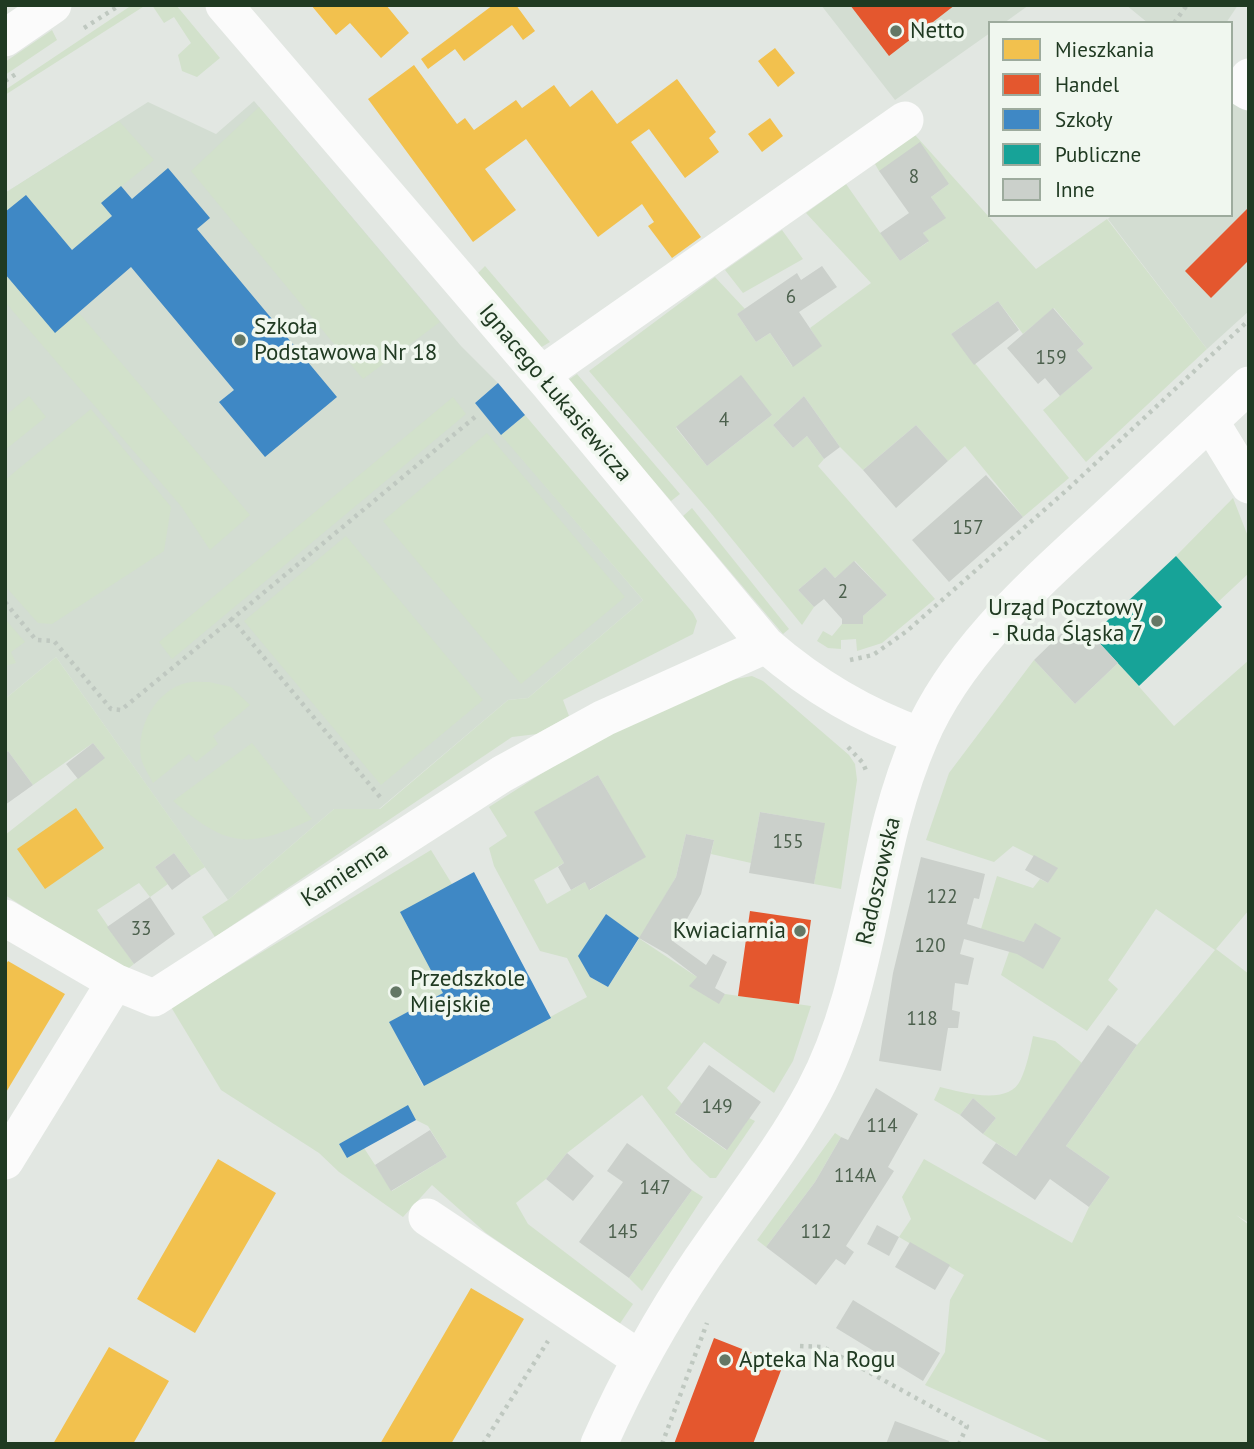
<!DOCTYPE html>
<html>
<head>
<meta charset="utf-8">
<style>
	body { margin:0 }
	#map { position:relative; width:1254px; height:1449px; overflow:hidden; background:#e2e7e2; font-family:"PT Sans",sans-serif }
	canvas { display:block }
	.frame { position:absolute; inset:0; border:7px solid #203a22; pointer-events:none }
	.legend { position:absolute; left:988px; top:21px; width:245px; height:196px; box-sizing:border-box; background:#f0f7ef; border:2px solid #9dab9d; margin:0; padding:9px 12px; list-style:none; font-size:21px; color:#203a22 }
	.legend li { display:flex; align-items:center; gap:14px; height:35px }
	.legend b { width:35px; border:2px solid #9dab9d }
</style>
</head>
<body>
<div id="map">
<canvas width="1254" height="1449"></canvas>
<div class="frame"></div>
<ul class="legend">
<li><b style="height:19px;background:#f2c14e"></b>Mieszkania</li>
<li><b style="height:19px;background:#e4572e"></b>Handel</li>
<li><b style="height:19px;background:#3f88c5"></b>Szkoły</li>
<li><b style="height:19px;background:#17a398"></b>Publiczne</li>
<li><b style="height:19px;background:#cbd0cb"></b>Inne</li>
</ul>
</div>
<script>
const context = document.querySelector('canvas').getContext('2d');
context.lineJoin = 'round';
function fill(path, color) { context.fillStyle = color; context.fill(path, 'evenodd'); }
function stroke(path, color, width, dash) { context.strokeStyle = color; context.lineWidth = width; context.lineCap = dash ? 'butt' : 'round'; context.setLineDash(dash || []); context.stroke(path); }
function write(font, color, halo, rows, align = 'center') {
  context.font = font + ' "PT Sans",sans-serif'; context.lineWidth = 7; context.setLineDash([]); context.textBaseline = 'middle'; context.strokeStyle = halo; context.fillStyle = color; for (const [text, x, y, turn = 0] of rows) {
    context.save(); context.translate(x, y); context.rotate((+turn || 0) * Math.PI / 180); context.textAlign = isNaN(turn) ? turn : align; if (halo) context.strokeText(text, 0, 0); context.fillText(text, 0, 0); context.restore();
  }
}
fill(new Path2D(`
	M821 5H1029L1004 23H990V33L895 100Z
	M1126 5H1238L1226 23H1148Z
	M1231 94 1249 106V311L1207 349 1108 219 1112 215H1231Z
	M254 101 461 346 498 383 475 403 643 600 528 698 508 700 379 809H334L228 900 56 657 5 699V193L148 102 216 134Z`), '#d3ddd2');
fill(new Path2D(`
	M132 5H146L5 95V90Z
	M152 5H176L220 58 197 77 182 71 178 55 191 43 174 17 164 23Z
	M52 30 57 40 5 75V62Z
	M259 107 440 322 363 379 191 171Z
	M119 121 154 160 101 203 112 216 72 250 26 195 5 212V193Z
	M915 135 1036 269 1107 219 1207 349 1086 462 1043 410 1093 368 1077 350 1084 344 1054 308 1023 334 998 301 951 334 1069 478 1023 517 965 446 948 461 916 425 863 470 840 447 804 396 773 425 793 448 807 436 824 459 818 466 935 599 882 643 857 651 856 639 841 640V649L828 648 817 641 823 631 832 636 842 624H862L863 616 887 595 855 561 835 578 825 567 798 590 814 607 802 625 710 512 589 371 715 277 745 309 737 314 756 342 770 333 792 366 821 346 810 328 871 283 806 213 846 184 900 261 928 242 923 233 945 217 931 197 949 184 879 171 875 164ZM772 415 707 466 676 428V427Z
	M782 230 803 259 743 293 725 270Z
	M485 266 550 342 540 348 478 273Z
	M5 274 55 332 79 313 250 515 210 550 181 506 5 302Z
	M577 374 680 494 671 501 567 381Z
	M29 396 46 417 5 450V416Z
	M453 397 466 414 172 659 159 642Z
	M91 409 171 507 164 551 52 624 38 623 5 586V480Z
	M525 415 693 613 697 621 693 634 563 700 569 716 537 734 512 737 215 937 202 917 228 900 334 809H380L508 700 528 698 643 600 501 435Z
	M487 433 625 597 521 684 383 521Z
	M1233 498 1249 539V573L1218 602 1176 556Z
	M692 508 789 629 783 634 683 516Z
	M346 536 483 700 381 785 244 621Z
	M5 619 25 642 11 652 16 663 5 666Z
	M56 657 205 867 191 876 174 853 155 867 168 884 150 897 139 883 97 910 134 964 125 971 5 895V835L104 757 93 743 33 785 8 751 5 753V699Z
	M1034 660 1075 704 1118 663 1174 726 1249 660V910L1216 949 1249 974V1223L1236 1215 1249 1225V1444H1055L925 1385 945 1352 950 1300 964 1275 899 1237 911 1219 902 1197 924 1159 1072 1243 1089 1207 1110 1177 1066 1146 1137 1045 1215 950 1156 909 1108 980 1118 989 1087 1031 1001 975 1009 952 1024 942 981 929 997 876 1033 888 1040 879 1048 883 1057 868 1013 846 994 862 926 840 949 773Z
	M752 676 763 681 849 755 855 764 857 780 841 889 814 884 824 823 760 812 751 863 711 854 714 840 686 834 676 877 640 939 697 977 719 1003 725 994 811 1006 793 1061 774 1093 704 1042 667 1088 682 1104 675 1114 726 1150 749 1118 755 1121 716 1178H710L691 1160 642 1095 567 1153 546 1179 516 1203 528 1224 633 1304 619 1325 486 1233 432 1185 403 1217 339 1172 319 1153 221 1090 171 1007 431 850 452 884 443 993 390 1022 423 1086 587 997 567 958 540 951 494 866 489 848 507 836 489 807C561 762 668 689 752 676ZM598 775 645 857 590 890 585 882 547 904 534 880 564 863 535 812ZM606 914 639 939 608 987 590 977 579 956ZM408 1106 416 1120 428 1126 447 1157 392 1191 364 1148 347 1158 339 1144Z
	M209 682 231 687 250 705 213 736 218 744 196 762 189 754 153 783C149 775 143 766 141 758 136 728 155 691 186 683 193 681 202 682 209 682Z
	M252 743 312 819C248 850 227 847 173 801Z
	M1033 1036 1055 1041 1082 1063 1016 1156 983 1134 996 1118 973 1098 960 1115 934 1100 940 1087C962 1092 1009 1107 1021 1079 1027 1066 1030 1050 1033 1036Z
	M835 1133 841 1137 815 1182 766 1247 757 1240Z
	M692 1190 703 1197 642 1291 629 1278Z`), '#d2e1cb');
fill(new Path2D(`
	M311 5H386L409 33 381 58 350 23 336 35Z
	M493 5H516L535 31 523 40 512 25 464 61 455 49 428 69 421 59Z
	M775 48 795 73 778 87 758 61Z
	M414 65 457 124 465 118 474 130 516 100 522 108 554 85 570 107 592 90 617 124 677 79 716 132 709 138 719 152 685 178 649 129 631 142 701 237 672 258 648 226 654 222 642 204 598 237 526 139 485 169 516 210 473 242 368 99Z
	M770 118 783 136 762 152 748 134Z
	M76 808 104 848 45 889 17 849Z
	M8 961 65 994 5 1094V966Z
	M218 1159 276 1193 195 1333 137 1299Z
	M471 1288 524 1319 451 1444H380Z
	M109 1347 169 1381 133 1444H53Z`), '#f2c14e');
fill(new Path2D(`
	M850 5H955L889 56Z
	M1249 207V260L1211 298 1185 271Z
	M750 911 811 920 799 1004 738 996Z
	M714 1338 783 1365 753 1444H674Z`), '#e4572e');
fill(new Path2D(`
	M168 168 210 218 197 229 337 397 265 457 219 402 234 390 131 267 55 333 5 274V212L26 195 72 250 112 216 101 203 121 186 132 199Z
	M498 383 525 415 501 435 475 403Z
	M474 872 551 1018 424 1086 389 1022 443 993 400 912Z
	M606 914 639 938 608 987 590 977 578 956Z
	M408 1105 416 1120 347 1158 339 1144Z`), '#3f88c5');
fill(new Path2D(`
	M1176 556 1222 607 1139 686 1092 635Z`), '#17a398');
fill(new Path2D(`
	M920 142 949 184 931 197 946 218 923 233 929 241 900 261 880 233 909 213 879 171Z
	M822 266 837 287 799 312 822 346 793 367 770 333 756 342 737 314 797 273 801 280Z
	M998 301 1019 330 974 365 951 334Z
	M1053 308 1084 344 1077 350 1093 368 1060 396 1045 378 1038 384 1007 348Z
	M741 375 772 415 707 466 676 427Z
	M804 396 840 447 824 459 807 436 793 448 773 425Z
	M916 425 948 461 896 508 863 470Z
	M986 475 1023 517 949 582 912 540Z
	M854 561 887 595 863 616V624H842V619L824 599 814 607 798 590 825 567 835 578Z
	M1066 629 1081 645 1092 635 1118 663 1075 704 1034 660Z
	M93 743 105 758 78 779 66 764Z
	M8 751 33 785 5 805V753Z
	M598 775 646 857 589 890 585 882 571 890 558 867 564 863 534 812Z
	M760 812 825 823 814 884 749 873Z
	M686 834 714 840 701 894 674 942 706 965 713 954 727 962 715 988 725 994 719 1004 689 986 697 977 667 954 639 938 676 877Z
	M174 853 191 876 172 890 155 867Z
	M1034 855 1058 868 1048 883 1025 870Z
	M921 857 985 874 979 899 974 898 967 924 1024 942 1035 923 1061 938 1043 969 1017 954 964 939 960 954 974 958 968 985 955 983 952 1010 960 1012 958 1028H948L941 1071 879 1061 893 973Z
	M150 897 175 934 134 964 107 927Z
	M1108 1025 1137 1045 1066 1146 1110 1177 1089 1207 1050 1179 1035 1200 982 1163 996 1143 1016 1156Z
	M709 1065 761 1102 727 1150 675 1113Z
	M876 1088 918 1114 888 1167 894 1171 846 1246 854 1252 845 1265 836 1259 816 1285 766 1247 815 1182 841 1137 848 1140Z
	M973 1098 996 1118 983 1134 960 1115Z
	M430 1130 447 1157 391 1191 375 1165Z
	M627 1143 692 1190 629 1278 579 1242 623 1182 607 1171Z
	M567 1153 594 1176 573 1201 546 1179Z
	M877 1225 899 1237 889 1256 867 1244Z
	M910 1242 950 1265 935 1290 895 1267Z
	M853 1300 940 1353 923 1381 836 1328Z
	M895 1421 949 1441 948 1444H886Z`), '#cbd0cb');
stroke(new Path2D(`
	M1174 23 1187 5
	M84 28 120 5
	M5 81 16 74
	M5 602 36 640 54 641 111 709 121 710 232 619
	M850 660 873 655 907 631 1068 489 1249 320
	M848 747 863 763 867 773
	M380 797 232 619 475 417
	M800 1346 823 1347 967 1426 959 1444
	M483 1444 548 1341
	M662 1444 707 1323`), '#bfc8c0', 4.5, [3.5, 5]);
stroke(new Path2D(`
	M224 5 549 384 766 645C811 684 864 716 921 736
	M5 38 53 5
	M1249 77 1244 89 1249 92
	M541 375 905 120
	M1210 421 1249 485
	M5 918 115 982 154 998 502 774 604 718 766 645
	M5 1161 115 982
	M427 1217 640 1359
	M599 1444C628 1379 661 1319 701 1260 739 1204 782 1151 814 1091 873 980 870 852 920 738 958 650 1036 583 1104 520 1153 475 1201 430 1249 385`), '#fbfbfb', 37);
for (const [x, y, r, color] of [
	[896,31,7,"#647765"],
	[240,340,7,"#647765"],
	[1157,621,7,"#647765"],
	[800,931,7,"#647765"],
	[396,992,7,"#647765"],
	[725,1360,7,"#647765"]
]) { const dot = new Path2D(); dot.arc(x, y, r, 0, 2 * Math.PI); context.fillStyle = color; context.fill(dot); stroke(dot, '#f0f7ef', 2.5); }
write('19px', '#4c604d', null, [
	["8",914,178],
	["6",791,298],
	["159",1051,359],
	["4",724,421],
	["157",968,529],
	["2",843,593],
	["155",788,843],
	["122",942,898],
	["33",141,930],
	["120",930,947],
	["118",922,1020],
	["149",717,1108],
	["114",882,1127],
	["114A",855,1177],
	["147",655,1189],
	["145",623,1233],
	["112",816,1233]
]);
write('23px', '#203a22', '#f0f7ef', [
	["Netto",910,31],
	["Szkoła",254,327],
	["Podstawowa Nr 18",254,353],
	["Urząd Pocztowy",1143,608,"right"],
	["- Ruda Śląska 7",1143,634,"right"],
	["Kwiaciarnia",786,931,"right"],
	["Przedszkole",410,979],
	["Miejskie",410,1005],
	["Apteka Na Rogu",739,1360]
], 'left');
write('23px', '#203a22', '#f0f7ef', [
	["Ignacego Łukasiewicza",555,393,50],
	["Kamienna",345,875,-33],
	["Radoszowska",879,881,-77]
]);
</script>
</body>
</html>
